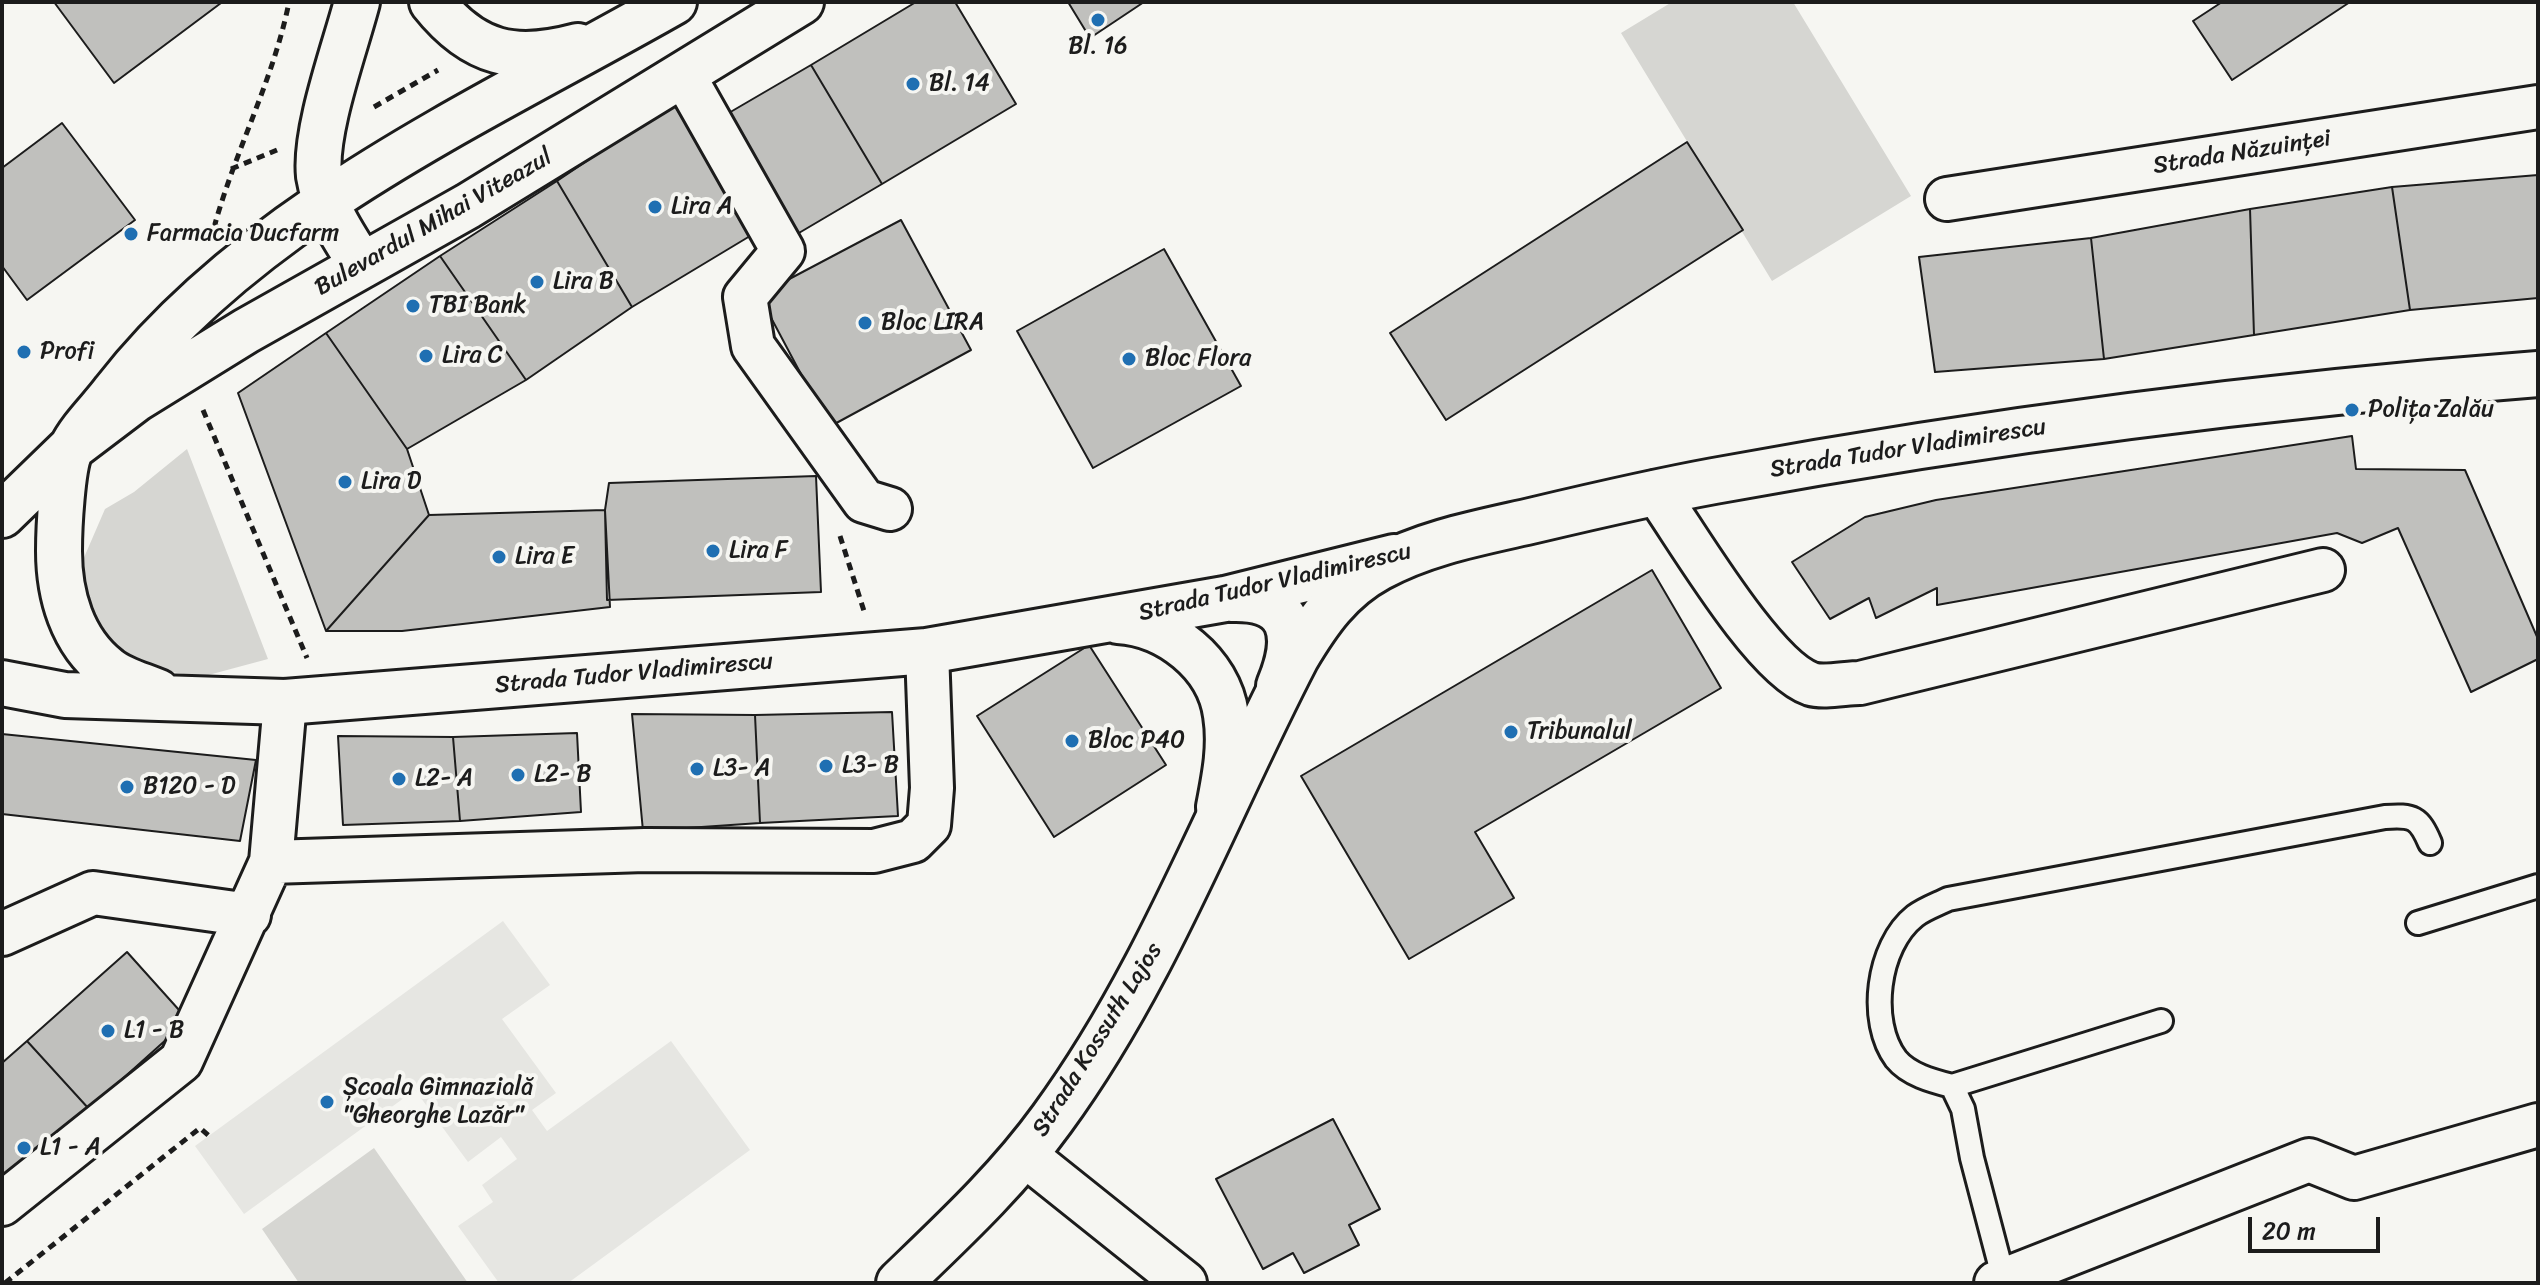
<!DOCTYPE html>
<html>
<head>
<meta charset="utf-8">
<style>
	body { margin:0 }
	#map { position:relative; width:2540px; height:1285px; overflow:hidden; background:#f6f6f2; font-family:Sriracha,sans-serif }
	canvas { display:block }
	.frame { position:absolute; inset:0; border:4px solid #1c1c1c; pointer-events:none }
	.scale { position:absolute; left:2248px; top:1217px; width:132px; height:36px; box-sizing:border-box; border:4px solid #1c1c1c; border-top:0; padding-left:10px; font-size:24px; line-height:28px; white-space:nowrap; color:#1c1c1c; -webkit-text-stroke:6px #f6f6f2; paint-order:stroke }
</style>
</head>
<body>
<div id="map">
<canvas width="2540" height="1285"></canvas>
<div class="frame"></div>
<div class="scale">20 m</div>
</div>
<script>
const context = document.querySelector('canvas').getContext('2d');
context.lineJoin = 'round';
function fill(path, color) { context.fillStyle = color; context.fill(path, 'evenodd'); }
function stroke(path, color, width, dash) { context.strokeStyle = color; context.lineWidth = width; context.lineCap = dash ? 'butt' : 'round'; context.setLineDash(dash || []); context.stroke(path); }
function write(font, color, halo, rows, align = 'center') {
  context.font = font + ' Sriracha,sans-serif'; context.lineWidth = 8; context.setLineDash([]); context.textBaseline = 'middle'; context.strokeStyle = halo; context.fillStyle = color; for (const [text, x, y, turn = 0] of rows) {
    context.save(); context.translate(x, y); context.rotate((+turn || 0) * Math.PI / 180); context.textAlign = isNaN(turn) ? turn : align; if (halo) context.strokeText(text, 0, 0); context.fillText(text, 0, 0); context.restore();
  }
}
fill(new Path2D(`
	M503 921 550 985 502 1019 556 1093 532 1110 547 1131 671 1041 750 1150 568 1283H499L458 1226 493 1202 482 1185 517 1159 501 1137 468 1162 415 1090 244 1214 195 1146Z`), '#e6e6e2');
fill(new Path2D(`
	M1672 2H1793L1911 196 1772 281 1621 33Z
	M187 449 268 659 201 677 131 665 87 615 73 583 105 509 134 492Z
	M374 1148 468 1283H299L262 1229Z`), '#d6d6d2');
const building = new Path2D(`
	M54 2H221V3L114 83Z
	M916 2H955L1016 104 882 184 811 65Z
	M1068 2H1144L1090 38Z
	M2222 2H2350L2232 80 2193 21Z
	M811 65 882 184 787 240 715 121Z
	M673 103 755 233 632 307 557 181Z
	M62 123 135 220 27 300 2 266V168Z
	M1687 142 1743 230 1446 420 1390 333Z
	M2538 175V298L2410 310 2392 187Z
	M557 181 632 307 526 380 440 256Z
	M2392 187 2410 310 2254 335 2250 209Z
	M2250 209 2254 335 2104 359 2091 238Z
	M901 220 971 350 829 427 759 295Z
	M2091 238 2104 359 1935 372 1919 257Z
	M1164 249 1241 386 1093 468 1017 331Z
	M440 256 526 380 407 449 326 333Z
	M326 333 407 449 429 515 326 631 238 393Z
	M2352 436 2356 469 2465 470 2538 639V659L2471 692 2398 528 2362 543 2337 533 1937 605V588L1876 618 1869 598 1830 619 1792 562 1865 517 1936 500Z
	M816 476 821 592 607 600 605 510 609 483Z
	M605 510 610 607 402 631H326L429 515Z
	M1652 570 1721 688 1475 832 1514 898 1409 959 1301 776Z
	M1089 645 1166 765 1054 837 977 716Z
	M892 712 898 816 760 823 755 715Z
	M632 714 755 715 760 823 643 831Z
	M577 733 581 812 460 821 453 737Z
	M2 734 256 760 240 841 2 814Z
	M338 736 453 737 460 821 343 825Z
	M127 952 188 1020 89 1109 27 1041Z
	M27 1041 89 1109 2 1187V1063Z
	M1333 1119 1380 1209 1349 1225 1359 1245 1304 1273 1293 1253 1263 1269 1216 1179Z`);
fill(building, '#c0c0bd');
stroke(building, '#1c1c1c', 2);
const lane = new Path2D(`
	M2418 923 2538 886
	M1952 1086 2161 1021
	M2004 1280 1972 1158 1963 1109 1952 1086C1933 1081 1909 1075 1896 1059 1868 1022 1877 946 1915 916 1924 909 1938 904 1948 899L2385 817C2413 815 2419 817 2430 843`);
const street = new Path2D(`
	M683 74 783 251 745 297 753 346 864 501 890 509
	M1947 199 2538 107
	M1656 492C1687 536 1763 667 1811 684 1824 688 1846 683 1860 683L2323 570
	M271 862 645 850 874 851 913 841 929 825 932 788 927 651
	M2 934 93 893 249 915
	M1025 1155 1185 1283
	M2 1204 181 1061 271 862 285 702
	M1996 1283 2309 1160 2354 1178 2538 1125`);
const secondary = new Path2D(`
	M357 2C345 48 314 131 319 176 324 208 344 237 361 264
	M432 2C474 55 515 63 578 46
	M2 515 70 449 136 399 246 331 468 206 801 2
	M1231 599C1294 597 1300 636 1279 686
	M1118 621C1168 624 1219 663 1226 715 1231 746 1225 776 1219 807
	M2 683 65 695 285 702 927 651 1225 599 1394 557
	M158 692C142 685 121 680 108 669 72 641 59 595 59 551 59 529 62 466 71 449 81 428 102 409 115 391 254 212 481 112 674 2`);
const primary = new Path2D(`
	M899 1283C953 1231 1008 1180 1052 1119 1156 977 1216 812 1296 658 1318 621 1340 589 1379 568 1426 542 1483 532 1535 520 1594 506 1654 492 1714 481 1987 431 2262 395 2538 374`);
stroke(lane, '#1c1c1c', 28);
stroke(street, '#1c1c1c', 48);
stroke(secondary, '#1c1c1c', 50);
stroke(primary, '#1c1c1c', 50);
stroke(new Path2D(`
	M374 107 438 70
	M231 169 277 150
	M217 227 215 224C236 149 274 78 289 2
	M203 410 307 658
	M840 536 864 611
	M5 1283 200 1128 209 1136`), '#1c1c1c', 5, [8, 6]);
stroke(lane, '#f6f6f2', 22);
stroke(street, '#f6f6f2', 42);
stroke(secondary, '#f6f6f2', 44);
stroke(primary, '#f6f6f2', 44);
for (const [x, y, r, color] of [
	[1098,20,8,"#1f6fb2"],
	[913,84,8,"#1f6fb2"],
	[655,207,8,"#1f6fb2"],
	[131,234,8,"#1f6fb2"],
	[537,282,8,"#1f6fb2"],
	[413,306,8,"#1f6fb2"],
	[865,323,8,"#1f6fb2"],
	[24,352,8,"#1f6fb2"],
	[426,356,8,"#1f6fb2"],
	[1129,359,8,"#1f6fb2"],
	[2352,410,8,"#1f6fb2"],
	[345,482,8,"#1f6fb2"],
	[713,551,8,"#1f6fb2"],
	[499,557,8,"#1f6fb2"],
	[1511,732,8,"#1f6fb2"],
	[1072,741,8,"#1f6fb2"],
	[826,766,8,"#1f6fb2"],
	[697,769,8,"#1f6fb2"],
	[518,775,8,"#1f6fb2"],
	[399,779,8,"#1f6fb2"],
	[127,787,8,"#1f6fb2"],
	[108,1031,8,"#1f6fb2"],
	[327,1102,8,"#1f6fb2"],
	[24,1148,8,"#1f6fb2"]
]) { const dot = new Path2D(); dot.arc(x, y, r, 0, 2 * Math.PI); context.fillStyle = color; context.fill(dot); stroke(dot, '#f6f6f2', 3); }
write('24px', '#1c1c1c', '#f6f6f2', [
	["Bl. 16",1098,47,"center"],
	["Bl. 14",929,84],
	["Lira A",671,207],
	["Farmacia Ducfarm",147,234],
	["Lira B",553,282],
	["TBI Bank",429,306],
	["Bloc LIRA",881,323],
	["Profi",40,352],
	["Lira C",442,356],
	["Bloc Flora",1145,359],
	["Polița Zalău",2368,410],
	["Lira D",361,482],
	["Lira F",729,551],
	["Lira E",515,557],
	["Tribunalul",1527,732],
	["Bloc P40",1088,741],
	["L3- B",842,766],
	["L3- A",713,769],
	["L2- B",534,775],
	["L2- A",415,779],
	["B120 - D",143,787],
	["L1 - B",124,1031],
	["Școala Gimnazială",343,1088],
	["\"Gheorghe Lazăr\"",343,1116],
	["L1 - A",40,1148]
], 'left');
write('24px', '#1c1c1c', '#f6f6f2', [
	["Strada Năzuinței",2242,153,-9],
	["Bulevardul Mihai Viteazul",434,223,-30],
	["Strada Tudor Vladimirescu",1908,449,-9],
	["Strada Tudor Vladimirescu",1275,583,-13],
	["Strada Tudor Vladimirescu",634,674,-5],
	["Strada Kossuth Lajos",1098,1040,-58]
]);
</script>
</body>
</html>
